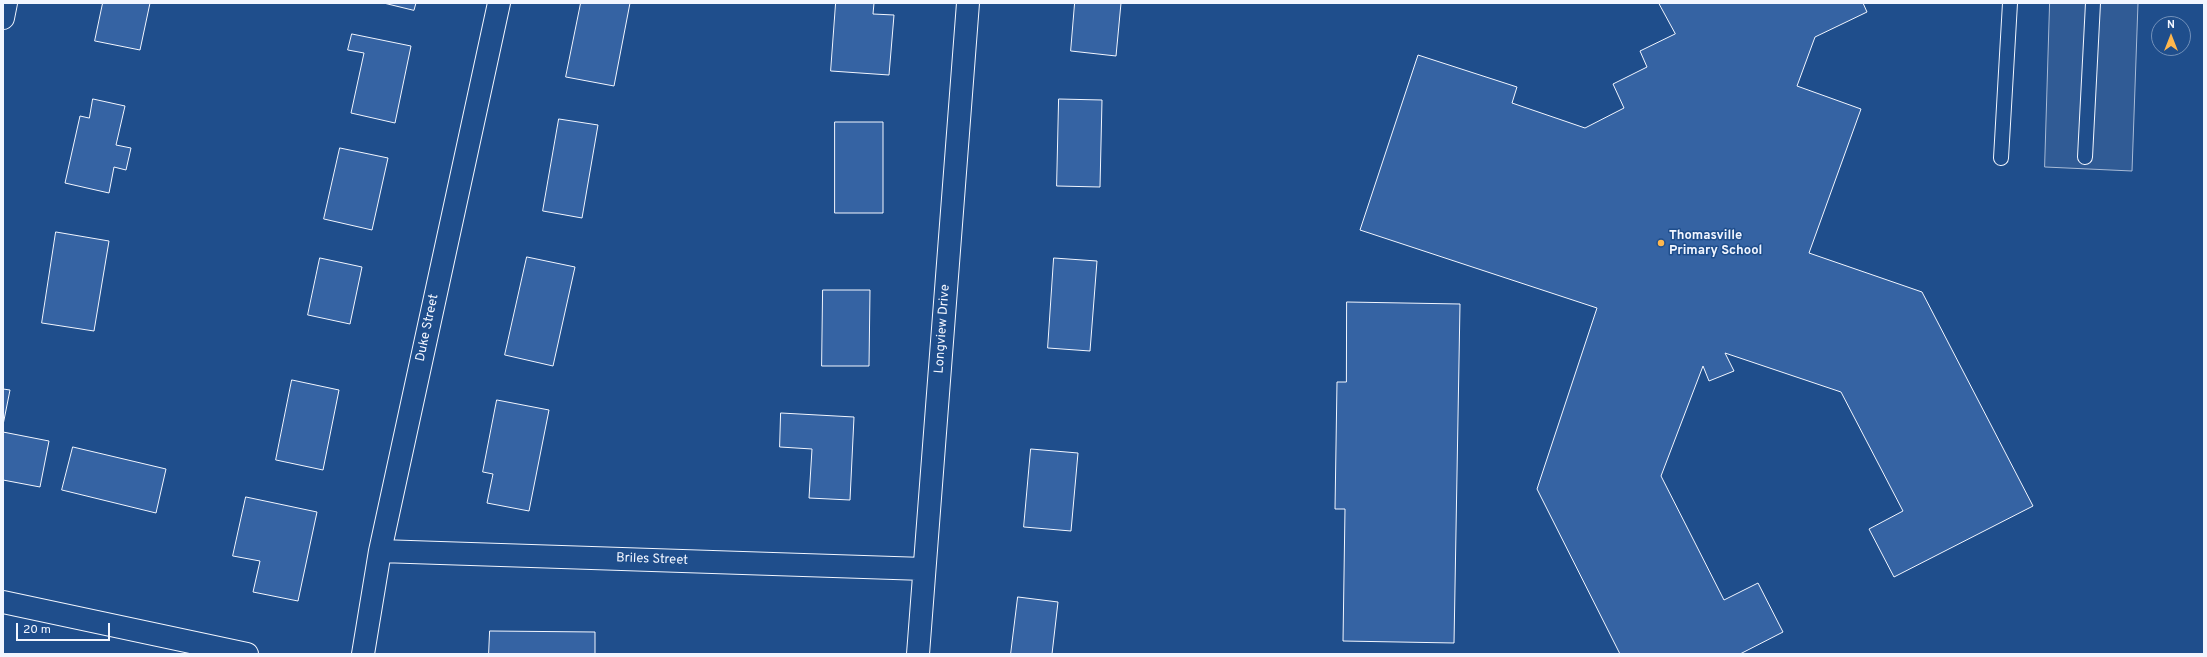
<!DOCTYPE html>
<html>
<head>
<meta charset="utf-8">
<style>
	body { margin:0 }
	#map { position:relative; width:2207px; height:657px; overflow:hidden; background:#1f4e8c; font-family:Overpass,sans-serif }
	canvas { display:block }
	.frame { position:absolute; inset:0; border:4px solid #f2f6ff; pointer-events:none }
	.north { position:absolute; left:2151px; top:16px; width:40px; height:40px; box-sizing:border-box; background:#1f4e8c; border:1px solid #7391ba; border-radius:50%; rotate:0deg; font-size:11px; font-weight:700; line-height:16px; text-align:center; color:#f2f6ff }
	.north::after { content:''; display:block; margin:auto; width:14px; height:18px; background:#ffb74d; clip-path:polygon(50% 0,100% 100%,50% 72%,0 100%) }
	.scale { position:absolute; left:16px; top:623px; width:94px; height:18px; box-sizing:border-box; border:2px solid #f2f6ff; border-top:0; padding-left:5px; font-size:12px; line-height:14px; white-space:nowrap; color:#f2f6ff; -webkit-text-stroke:3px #1f4e8c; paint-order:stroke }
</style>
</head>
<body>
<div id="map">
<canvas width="2207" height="657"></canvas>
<div class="frame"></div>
<div class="north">N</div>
<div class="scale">20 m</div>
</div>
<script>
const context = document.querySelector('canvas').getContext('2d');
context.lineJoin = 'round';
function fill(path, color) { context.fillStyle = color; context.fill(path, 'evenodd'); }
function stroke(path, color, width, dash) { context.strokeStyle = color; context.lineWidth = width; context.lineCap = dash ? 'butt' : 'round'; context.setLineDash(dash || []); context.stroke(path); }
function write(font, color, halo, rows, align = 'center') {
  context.font = font + ' Overpass,sans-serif'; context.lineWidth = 3; context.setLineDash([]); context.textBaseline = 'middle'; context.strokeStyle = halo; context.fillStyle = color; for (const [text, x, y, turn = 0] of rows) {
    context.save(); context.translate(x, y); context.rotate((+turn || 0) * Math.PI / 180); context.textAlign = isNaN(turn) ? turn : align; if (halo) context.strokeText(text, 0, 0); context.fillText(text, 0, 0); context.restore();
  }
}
const parking = new Path2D(`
	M2050 3H2138L2132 171 2045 167Z`);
fill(parking, '#305b95');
stroke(parking, '#a8bbd7', 1);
const building = new Path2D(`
	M103 3H150L140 50 95 41Z
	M384 3H416L414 10Z
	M581 3H630L614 86 566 77Z
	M836 3H874L873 14 894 15 889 75 831 71Z
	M1075 3H1121L1116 56 1071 51Z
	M1659 3H1863L1867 12 1815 37 1797 86 1861 109 1809 253 1922 292 2033 506 1894 577 1869 529 1903 511 1841 392 1725 353 1734 371 1709 381 1703 366 1661 476 1724 600 1758 583 1783 632 1740 654H1620L1537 489 1597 308 1360 230 1418 55 1517 87 1512 103 1585 128 1624 108 1613 84 1647 67 1640 51 1675 34Z
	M352 34 411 46 395 123 351 113 364 53 348 50Z
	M93 99 125 106 116 145 131 148 126 170 114 167 109 193 65 183 80 116 89 118Z
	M1059 99 1102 100 1100 187 1057 186Z
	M559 119 598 125 582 218 543 211Z
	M835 122H883V213H835Z
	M340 148 388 158 372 230 324 219Z
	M56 232 109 241 94 331 42 323Z
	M527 257 575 267 553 366 505 355Z
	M320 258 362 267 350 324 308 315Z
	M1054 258 1097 261 1090 351 1048 348Z
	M823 290H870L869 366H822Z
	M1347 302 1460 304 1454 643 1343 641 1345 509H1335L1337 382H1346Z
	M292 380 339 390 323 470 276 460Z
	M3 389 10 390 3 425Z
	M497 400 549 410 529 511 487 503 493 474 483 472Z
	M781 413 854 417 850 500 809 498 812 449 780 447Z
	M3 432 49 441 40 487 3 480Z
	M73 447 166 469 156 513 62 490Z
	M1031 449 1078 453 1071 531 1024 527Z
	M246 497 317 512 298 601 253 592 260 561 233 556Z
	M1018 597 1058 602 1052 654H1011Z
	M490 631 595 632V654H489Z`);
fill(building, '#3563a3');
stroke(building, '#f2f6ff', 1);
const service = new Path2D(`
	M2085 157 2093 3
	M2001 158 2010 3`);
const minor = new Path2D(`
	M3 18 6 3
	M380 551 924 569
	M3 602 247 654
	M363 654 380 551 499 3
	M918 654 968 3`);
stroke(service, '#f2f6ff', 16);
stroke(minor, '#f2f6ff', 24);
stroke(service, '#1f4e8c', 14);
stroke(minor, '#1f4e8c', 22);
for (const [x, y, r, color] of [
	[1661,243,4,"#ffb74d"]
]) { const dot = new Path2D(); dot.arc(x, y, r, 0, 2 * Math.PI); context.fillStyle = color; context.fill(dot); stroke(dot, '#1f4e8c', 1.5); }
write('bold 13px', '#f2f6ff', '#1f4e8c', [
	["Thomasville",1669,236],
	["Primary School",1669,251]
], 'left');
write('13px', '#f2f6ff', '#1f4e8c', [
	["Duke Street",428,328,-78],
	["Longview Drive",943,329,-86],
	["Briles Street",652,560,2]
]);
</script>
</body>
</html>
